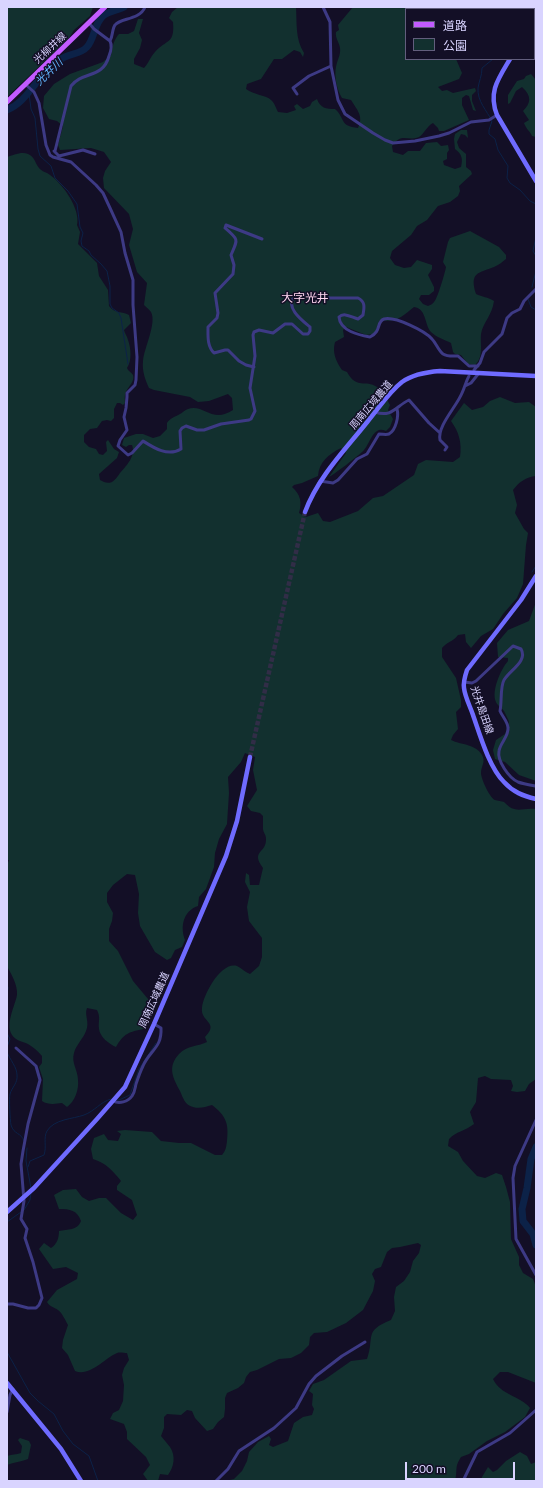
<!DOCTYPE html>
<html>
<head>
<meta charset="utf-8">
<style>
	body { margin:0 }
	#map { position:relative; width:543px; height:1488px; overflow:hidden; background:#130f26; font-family:Lato,"Noto Sans JP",sans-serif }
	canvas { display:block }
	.frame { position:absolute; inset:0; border:8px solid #d9d4ff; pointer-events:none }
	.legend { position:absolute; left:405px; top:8px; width:130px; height:52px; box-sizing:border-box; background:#130f26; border:1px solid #625e7d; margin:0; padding:5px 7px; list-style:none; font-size:12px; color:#d9d4ff }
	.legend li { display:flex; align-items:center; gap:8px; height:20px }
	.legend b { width:20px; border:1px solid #625e7d }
	.scale { position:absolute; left:405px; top:1462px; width:110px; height:18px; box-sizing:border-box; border:2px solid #d9d4ff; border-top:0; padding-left:5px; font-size:12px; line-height:14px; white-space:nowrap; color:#d9d4ff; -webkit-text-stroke:3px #130f26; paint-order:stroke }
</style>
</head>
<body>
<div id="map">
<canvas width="543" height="1488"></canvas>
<div class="frame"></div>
<ul class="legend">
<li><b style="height:5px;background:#c25bff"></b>道路</li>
<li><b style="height:11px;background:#12302f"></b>公園</li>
</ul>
<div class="scale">200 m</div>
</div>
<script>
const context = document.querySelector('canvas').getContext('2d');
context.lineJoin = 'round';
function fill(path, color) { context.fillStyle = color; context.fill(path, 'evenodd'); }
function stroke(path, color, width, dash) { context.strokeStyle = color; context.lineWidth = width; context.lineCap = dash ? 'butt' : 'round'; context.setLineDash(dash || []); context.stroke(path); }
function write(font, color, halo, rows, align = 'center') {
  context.font = font + ' Lato,"Noto Sans JP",sans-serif'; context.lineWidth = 3; context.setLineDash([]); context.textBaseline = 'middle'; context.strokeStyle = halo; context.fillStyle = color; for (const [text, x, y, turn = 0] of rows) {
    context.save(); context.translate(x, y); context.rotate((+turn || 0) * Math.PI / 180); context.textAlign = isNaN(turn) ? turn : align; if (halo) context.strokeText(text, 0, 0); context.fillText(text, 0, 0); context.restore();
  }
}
fill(new Path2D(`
	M7 7H93L90 16 74 30 69 38 7 97Z
	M178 7H296C297 22 295 39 304 53L303 57 300 52 294 50 282 59H274L261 79 247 84 246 89C254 95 266 95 271 100 274 102 276 108 278 112L287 113 296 110 294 106 297 104 303 109 310 106 312 102 317 99C320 108 326 109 335 109 346 119 339 126 358 128 364 116 357 110 351 100L342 98C337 90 334 77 336 67 337 60 341 55 340 48 339 42 335 38 336 32L339 30 338 25 353 7H494V9H406V59H456L462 73 459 79 438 87 442 91 447 90 453 93 475 88 476 91 472 95V101L476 111 473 110 469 96 466 95 462 98V105L469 120 444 131H439L438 128 433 123C427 126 424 134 419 137 407 142 402 132 392 146L393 152 403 155 408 151H420L426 143 437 142 441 146 448 145 449 150 447 153V159L443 161 444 165 455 169 461 167C463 159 462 154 455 149L454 139 455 134 461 130H467L468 138 465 135 461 134 457 142 459 148 466 154V167L471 171 472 174 459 186 460 191 458 196 450 202 438 206 427 220 417 226 411 235 392 251 390 258 395 265 404 268 411 267 417 260 432 265V269L428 275 434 287V291L429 295H421L419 299 423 304 428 306C430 305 433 304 434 302 437 300 445 273 446 267L443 262 448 242 450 238 470 231 499 247 506 255V259C502 262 499 265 494 267 479 273 469 272 476 294 482 297 488 297 494 301 492 316 483 322 481 334 480 344 484 357 475 365L468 364 461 355 455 354 453 352 451 343C445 340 436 337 431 332 424 324 427 309 414 307 401 317 397 323 380 320L376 331 373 334 366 335 346 327 343 330 344 337 335 342C332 353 336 361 342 370L347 372C357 390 365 379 377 387 382 390 387 399 390 405L388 410 393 419 390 427 386 431C383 430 380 429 377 431 371 435 369 444 364 450 361 454 332 476 329 477L346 453 341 448C329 454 319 462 318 476L302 483 294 485 292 487C301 495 302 503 299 513L306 517 318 513 323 521 330 522 358 511 373 498 383 496 414 475 418 464 426 460 453 462 460 457C462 443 459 432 451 421L464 403 472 410 483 407 490 401 500 397 515 403 529 402 536 407V476C526 477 519 482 513 490L517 505 515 513 524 529 528 533 526 545 523 584 517 598 503 614 493 629 481 636 471 648 466 642 465 634 458 635C454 641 447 642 442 648V657L456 678 461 700V707L456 712 458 729 453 735 451 740C461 745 476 744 482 755 486 762 481 766 481 773 481 779 490 798 495 800 497 801 502 801 504 802 516 815 522 807 536 809V1079L529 1084 525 1091 517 1092 511 1091 513 1086 511 1080 491 1079 485 1076 478 1078 476 1102 470 1112 474 1124C465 1131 457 1131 449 1139L448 1146 458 1152 463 1161 477 1176 485 1178 496 1173 502 1175 506 1187 510 1202 511 1239 519 1257V1265L523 1273 533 1279 536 1287V1383L508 1372H500L493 1379C500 1395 521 1396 530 1408L525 1417 505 1432 487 1441 469 1454 461 1457C454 1468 458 1469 455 1481H226L234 1479 242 1471 247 1461 249 1452 258 1442 269 1436 271 1439 269 1445 273 1447 288 1441 294 1423 303 1417 312 1415 314 1409 312 1405 313 1394 309 1391 313 1384 324 1380 351 1361 367 1359C375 1337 363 1331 391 1320L395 1311 394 1297 396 1287 404 1281 410 1272 413 1261 419 1253 421 1245 418 1243 400 1247 392 1248 387 1252 381 1267 375 1269 372 1274 375 1281 373 1291 363 1310 346 1323 327 1332 314 1333 310 1337 309 1345 301 1353 291 1358 279 1359 257 1370 250 1372 246 1377 244 1383 238 1388 227 1393 225 1398V1409L224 1417 218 1422 213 1429 207 1431 195 1418 192 1411 187 1410 181 1415 167 1414 164 1417V1428L161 1436C164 1440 167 1443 170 1447 176 1456 174 1467 168 1475L160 1474 158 1481H148L143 1474 150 1465 146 1457 127 1439V1432L124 1424 110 1419 113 1413 119 1410 123 1401 124 1385 122 1375 124 1368 129 1360 127 1353C124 1353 120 1352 117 1353 105 1358 90 1377 75 1371L68 1355 62 1348 63 1340 68 1325C65 1320 63 1314 58 1310 54 1307 50 1307 47 1302L57 1290 77 1279 78 1273 66 1267 53 1269 39 1249 44 1243 51 1248C57 1244 59 1238 59 1231 68 1229 77 1231 81 1221 77 1210 70 1209 59 1209L54 1195 63 1190 76 1189 82 1197 89 1201 99 1198H106L121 1213 133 1220 137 1215 132 1200 117 1190V1186L121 1181C113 1171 106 1163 93 1159L91 1149 94 1138 104 1134 108 1140 118 1141 121 1134 117 1131 125 1130 152 1132 161 1141 179 1143H191L215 1155H222C226 1150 226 1148 227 1141 229 1123 226 1116 212 1105 205 1107 200 1109 193 1107 185 1105 183 1098 180 1091 173 1078 167 1067 179 1054 188 1045 197 1047 207 1042L205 1037C220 1022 200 1022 202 1008 203 995 221 961 237 966 241 968 245 972 250 974L259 966 262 957V938L249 921 247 907 250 892 245 882 246 873 249 875 250 885H259L263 868C250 850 267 854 266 838 266 835 263 832 263 829 263 825 263 821 263 816L260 813 251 811 247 806 257 790 253 770 255 757 245 753 241 762 228 777 229 793 227 824 219 839 215 853 214 867 206 889 199 897 198 906C183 911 180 927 185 940L182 947 175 950 171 958 167 960 155 952 140 926 138 913 139 894 135 875 127 874 113 885 107 893V902L113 913 112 921 109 929V941L118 951 133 981 148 999 152 1012 144 1029C129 1032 124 1033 116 1047 109 1044 100 1037 99 1029 98 1021 101 1018 97 1010L87 1008C84 1015 90 1022 86 1031 83 1039 76 1045 74 1053 71 1063 78 1070 78 1080 79 1090 75 1101 67 1107L62 1103C55 1104 48 1105 42 1101L43 1079 39 1067 42 1063V1056C38 1051 33 1047 28 1044 22 1041 16 1041 12 1035 5 1024 15 1006 17 995 18 985 11 974 7 966V865L9 860H7V157C13 155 22 151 28 154 35 157 35 163 39 168 42 172 47 172 50 175 62 183 81 209 77 225L80 232 78 244 97 263 99 276 108 290 109 306C115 314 122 311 129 315L131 323 124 330C125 334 127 336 128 340 131 348 132 361 127 368 128 371 131 372 133 375 135 381 129 386 127 390 124 394 125 399 125 403L123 405 120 403H117L114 409V418L111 421 107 420 102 421 97 428 90 429 84 435V442L89 447 96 449 99 454 103 455 107 451 106 442 108 440 114 449 119 452 117 458 99 474 100 480C104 482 107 484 112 482 115 480 118 476 120 473 127 465 136 456 132 445H129L126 447 122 445 124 438 136 434H143L153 438 160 436 167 429V423C170 418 175 417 180 414 182 413 185 410 188 409 203 403 212 424 233 410L232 398 228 394 209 401 198 402 190 397 154 390 149 388C145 379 142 371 143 361 144 348 157 323 151 312 149 309 146 307 144 305L147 283 137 272 129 245 133 229 129 214 104 188 103 178 105 171 111 162 104 152 91 148 60 150 58 145 63 126 57 121 49 119 43 108 44 96 54 84 70 74 103 62 111 55C112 48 114 39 119 34H128L134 31 138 19H143L139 33 142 40 140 48 134 59V64L144 68C149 63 150 57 155 52 166 39 175 45 173 22L169 18 172 12Z
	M531 74 536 80V137L532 136C530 131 526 129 524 123L529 120 523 111C531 103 532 96 522 87L516 91 510 103 508 104V95L517 81 524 79 526 76Z
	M536 602V781L519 775 505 762 495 759 493 750 496 740 505 734 509 722C508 719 506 715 504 711 502 708 497 705 496 702 491 691 501 669 508 661V658L498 657 497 643 508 630 529 621Z
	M20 1438 29 1441 31 1445 28 1459C21 1462 14 1462 7 1465V1456C12 1454 16 1455 21 1453L22 1446 18 1440Z
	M520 1452 527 1456 531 1464 536 1462V1481H481L482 1477 488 1467 493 1472 497 1470 506 1461Z`), '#12302f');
stroke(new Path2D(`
	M529 9 530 7
	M493 59 482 68C482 76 479 81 478 88 477 101 487 111 492 121L489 130V134L495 139 498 150 508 166 507 178 510 183 520 190 530 201 536 204
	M29 93 31 109 35 118 38 149 40 156 51 166 55 178 68 191 77 204 80 227 83 233 81 241 82 246 89 251 91 255 101 264 107 271 110 286V304L112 308 119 313 121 318 128 364
	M536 237 533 251 536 256
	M532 287 536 271
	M528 299 531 307 536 310
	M532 572 536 566
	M7 984 8 988 7 994
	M7 1033 10 1039 7 1047
	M7 1052C10 1060 17 1067 17 1075 18 1083 12 1087 10 1094 9 1098 10 1120 11 1125 14 1135 21 1132 24 1141
	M116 1100H119L130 1095 139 1069 156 1043
	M27 1148 26 1161 31 1188
	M28 1167 30 1161 44 1155C47 1147 43 1138 47 1131 54 1119 73 1119 84 1115 95 1111 100 1102 111 1099
	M24 1210 30 1200 31 1193
	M7 1222 21 1212
	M7 1352 30 1393 38 1401 54 1414 63 1431 73 1444 89 1456 98 1481`), '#0c2248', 1);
stroke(new Path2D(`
	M7 110C21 104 28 93 38 81 44 73 52 66 60 60 68 53 80 55 87 47 95 38 94 23 104 15 110 11 118 10 124 7
	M536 1147 531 1159 527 1188 522 1209 523 1221 533 1234 536 1245`), '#0c2248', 7);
stroke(new Path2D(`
	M250 757 305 512`), '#312d47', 4.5, [4.5, 2]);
stroke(new Path2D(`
	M323 7 330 22 331 66 338 100 345 114 373 133 385 140 393 143 415 141 439 136 449 133 471 122 489 120 497 115
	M110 41C113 36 112 29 115 25 120 18 140 20 145 7
	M25 84 34 92 39 103 46 145 50 155 53 157 71 162 96 185 103 193 110 208 121 232 125 253 133 280V305L137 357 136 380 135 385 127 393V397L126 408 124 417 127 430 120 440 118 446 128 455 132 453 143 441C154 448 168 457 181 449L180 431 182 428 186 426 197 430H204L221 424 249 420 251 419 255 411 250 388 255 356 253 335 254 332 259 330 273 333 285 324H292L303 334H308L310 331V327C303 321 285 308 294 297 296 294 302 294 306 294 314 295 322 297 330 298 340 298 349 298 358 298 366 302 364 308 363 315L358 319C351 317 344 312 339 317 340 331 359 335 370 337 382 331 376 322 384 319 395 316 425 331 432 339 436 343 438 350 443 354 448 357 453 356 458 356L469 366H478
	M297 94 293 88 309 76 331 66
	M54 151 59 156 83 150 95 154
	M55 151 71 86C82 71 103 79 109 56 111 51 112 45 110 41L94 29 89 23
	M254 367 246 365 239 361 228 350H225L214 353C207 346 208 336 208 327L217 318 218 313 215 293 233 274 234 265 231 255C238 239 239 240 225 228L226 225 262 239
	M474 370 480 363 484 352 502 334 507 318 512 313 520 309 524 301 536 289
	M465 386 471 383 479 373
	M375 412C392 418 396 406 409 400L429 423 440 433
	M445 450 447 447 440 440C437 426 457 406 462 393 465 387 466 381 469 376
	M320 481 333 483 338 480 357 459 367 454 379 434C383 434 386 435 389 434 396 430 399 416 397 409
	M464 682 472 683 476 681 513 646 521 649C528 661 510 670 504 680 500 687 502 702 500 711 502 716 508 722 508 728 509 736 500 743 499 751 497 761 509 778 518 782 523 784 530 785 536 786
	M113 1101C119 1104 128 1102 132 1096 135 1092 135 1088 136 1084 138 1078 140 1072 143 1066 150 1050 162 1048 161 1028L154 1024
	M536 1120 515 1166 513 1178 516 1239 536 1275
	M7 1304H13L28 1308H36L39 1305 42 1298 33 1262 25 1238 27 1229 21 1219 24 1201 21 1164 23 1151 28 1124 40 1080 36 1066 16 1048
	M7 1412 10 1395 13 1389
	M216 1481 228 1469 239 1451 274 1428 296 1408 309 1384 316 1376 342 1356 365 1342
	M463 1481 477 1452 510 1433 536 1410`), '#3d3a85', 3);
stroke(new Path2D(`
	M533 9V7
	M510 59C498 79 488 92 497 115L536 181
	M305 512C318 477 345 450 368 421 379 408 388 393 402 382 413 374 427 372 440 371L536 376
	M536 576 521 600 467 670C465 676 463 682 464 688 465 697 470 706 473 715 480 735 489 767 504 782 513 792 523 796 536 799
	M7 1212 34 1188 97 1119 125 1087 154 1024 226 856 237 821 250 757
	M7 1383 61 1449 81 1481`), '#6f6bff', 4.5);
stroke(new Path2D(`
	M7 102 105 7`), '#c25bff', 5);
write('10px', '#d9d4ff', '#130f26', [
	["光柳井線",50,48,-43],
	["周南広域農道",371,405,-50],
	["光井島田線",482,710,71],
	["周南広域農道",154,1000,-66]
]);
write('italic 11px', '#62b6ff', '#130f26', [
	["光井川",49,72,-44]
]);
write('12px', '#ffd6f0', '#130f26', [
	["大字光井",305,298]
]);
</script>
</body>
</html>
